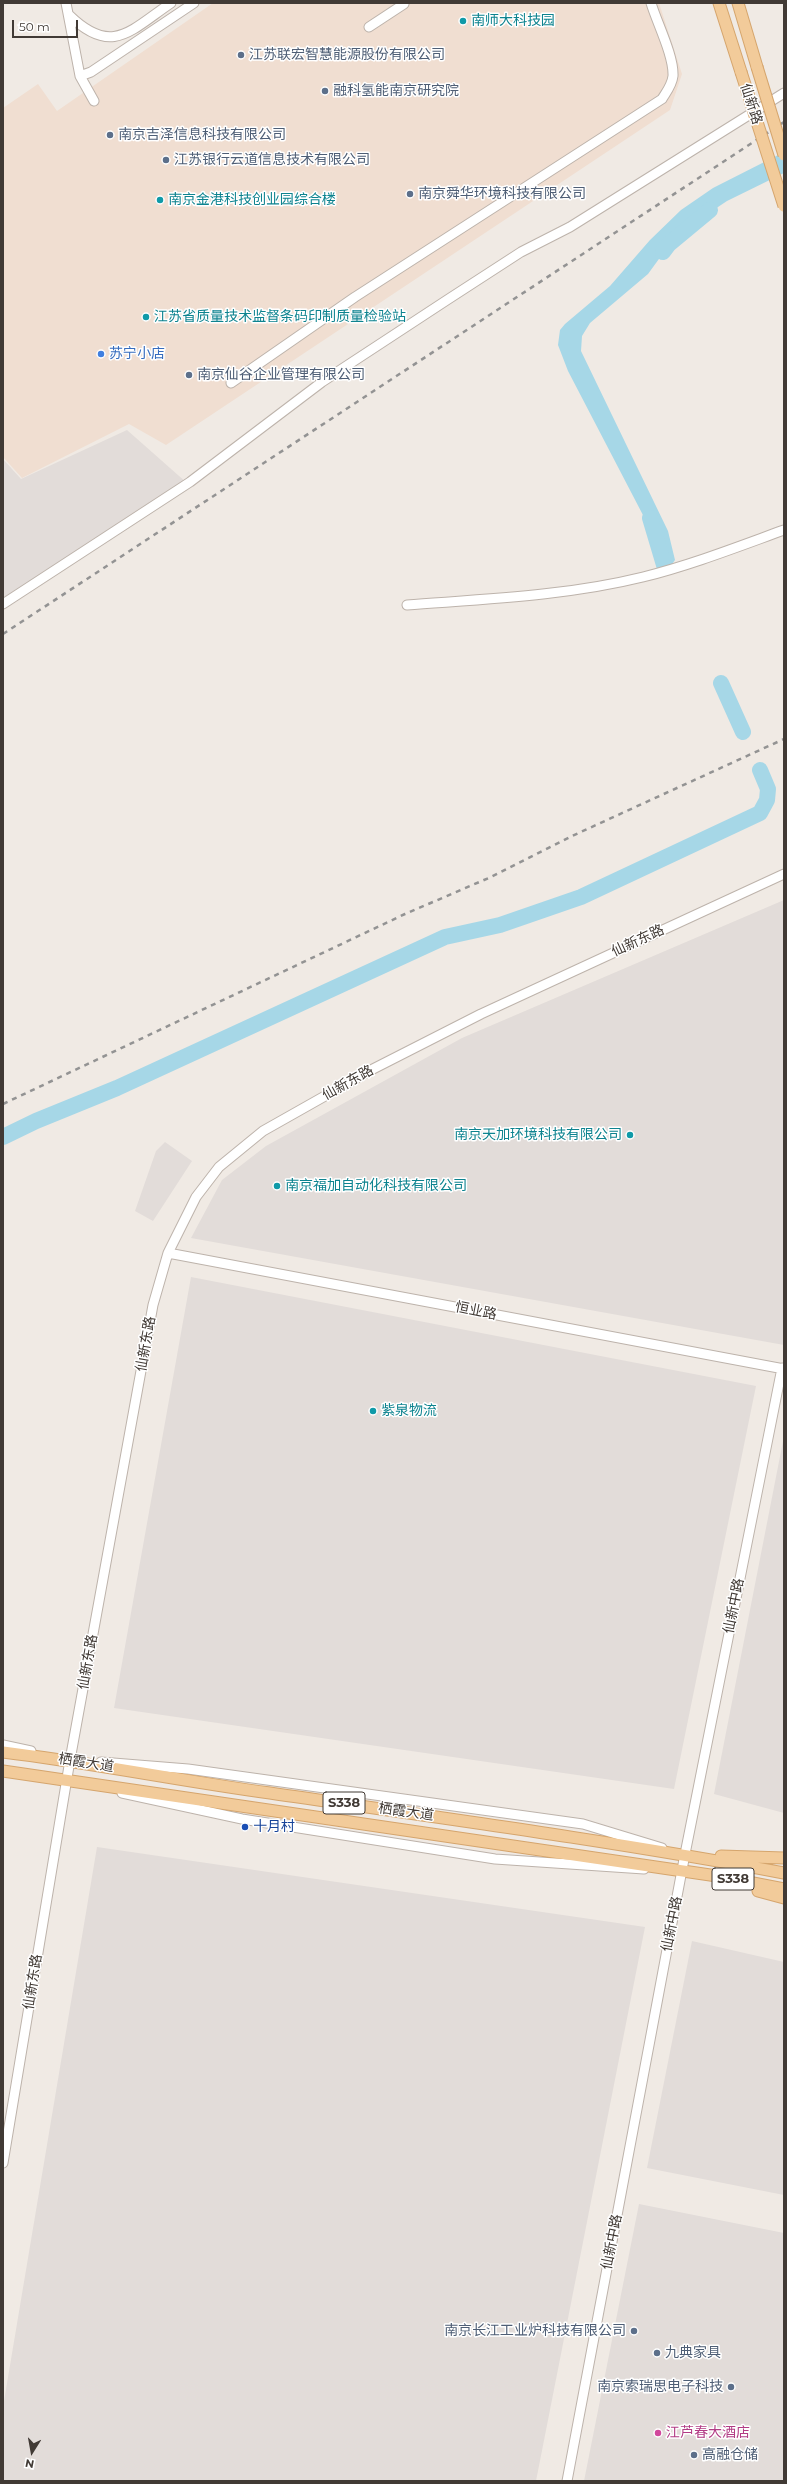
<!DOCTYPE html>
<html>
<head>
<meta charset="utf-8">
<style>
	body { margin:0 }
	#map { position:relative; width:787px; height:2484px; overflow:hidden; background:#f0eae4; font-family:Montserrat,sans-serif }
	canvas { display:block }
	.frame { position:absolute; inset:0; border:4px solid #413a35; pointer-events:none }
	.north { position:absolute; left:12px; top:2432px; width:40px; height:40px; -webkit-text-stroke:3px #fff; paint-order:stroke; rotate:191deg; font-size:11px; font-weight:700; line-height:16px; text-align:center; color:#413a35 }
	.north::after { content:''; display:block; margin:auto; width:14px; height:18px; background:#413a35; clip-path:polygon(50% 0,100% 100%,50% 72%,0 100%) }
	.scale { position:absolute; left:12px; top:20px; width:66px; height:18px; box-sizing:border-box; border:2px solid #413a35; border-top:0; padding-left:5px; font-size:12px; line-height:14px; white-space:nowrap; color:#413a35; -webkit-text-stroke:3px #fff; paint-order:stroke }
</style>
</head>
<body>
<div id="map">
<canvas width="787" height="2484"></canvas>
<div class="frame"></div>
<div class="north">N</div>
<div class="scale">50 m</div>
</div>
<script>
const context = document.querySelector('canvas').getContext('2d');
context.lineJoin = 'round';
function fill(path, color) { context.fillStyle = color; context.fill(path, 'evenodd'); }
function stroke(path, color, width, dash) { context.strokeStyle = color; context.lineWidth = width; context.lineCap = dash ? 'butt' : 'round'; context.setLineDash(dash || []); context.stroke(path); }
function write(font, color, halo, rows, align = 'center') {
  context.font = font + ' Montserrat,"Noto Sans SC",sans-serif'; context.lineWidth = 3; context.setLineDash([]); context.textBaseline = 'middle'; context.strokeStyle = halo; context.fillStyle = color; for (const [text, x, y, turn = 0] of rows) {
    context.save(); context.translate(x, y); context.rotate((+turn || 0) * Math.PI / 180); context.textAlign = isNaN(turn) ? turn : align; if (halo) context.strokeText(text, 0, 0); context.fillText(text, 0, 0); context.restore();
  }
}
fill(new Path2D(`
	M213 3H659L682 74 670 110 166 445 129 424 22 478 3 457V108L38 84 57 111Z`), '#f0ded1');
fill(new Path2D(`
	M127 430 187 483 3 602V459L21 479Z
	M784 900V1345L191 1238 222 1180 266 1146 462 1038Z
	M165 1142 192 1161 153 1221 135 1211 156 1151Z
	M191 1277 756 1386 674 1789 114 1708Z
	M784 1436V1813L714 1794Z
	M97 1847 645 1927 536 2481H3V2407Z
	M692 1941 784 1962V2195L647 2168Z
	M639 2204 784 2233V2481H584Z`), '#e2dcd9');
fill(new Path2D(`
	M784 152V173L727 201 688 227 664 252 648 274 590 323 582 336 581 351 668 531 675 560 670 567 568 371 558 345 560 330 565 324 610 286 650 240 681 210 713 188Z`), '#a6d7e7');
stroke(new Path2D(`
	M663 252 669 244 710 210
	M650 518 664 565
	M721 683 743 732
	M3 1137 36 1121 117 1088 445 937 500 925 581 897 760 813 767 800 768 789 760 770`), '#a6d7e7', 16);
const minor = new Path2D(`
	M66 3 80 76 94 101
	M69 15C112 57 131 30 171 3
	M369 27 404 4
	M80 76 91 72 194 3
	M231 383 355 297 662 99C667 91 672 85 673 76 674 56 657 23 651 3
	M3 604 190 482 322 382 447 300 521 252 570 227 784 93
	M407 605C485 599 566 596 643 577 691 565 737 547 784 530
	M168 1253 784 1369
	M3 1745 31 1751
	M101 1762 188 1769 583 1824 662 1848
	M122 1793 242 1819 495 1859 644 1869
	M3 2163 70 1760 153 1305 168 1253 196 1197 219 1167 263 1131 371 1070 481 1014 784 874
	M567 2481 685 1854 782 1368`);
const major = new Path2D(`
	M719 3 741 72
	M738 3 757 67
	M3 1752C93 1763 181 1781 270 1793 442 1818 613 1841 784 1873
	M3 1771 717 1876 784 1889
	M721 1856 784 1858
	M758 1891 784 1898`);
stroke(minor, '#bdb3ab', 11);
stroke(major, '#d5a56d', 13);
stroke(minor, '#fff', 9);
stroke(major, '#f2cb9a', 11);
stroke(new Path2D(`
	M3 634 784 122
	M3 1104 405 914 491 877 572 836 784 739`), '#939393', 2.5, [5, 5]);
const majorBridge = new Path2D(`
	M757 67 784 155
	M741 72 784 206`);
stroke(majorBridge, '#d5a56d', 13, []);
stroke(majorBridge, '#f2cb9a', 11);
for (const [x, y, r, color] of [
	[463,21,4,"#0f9aa8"],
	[241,55,4,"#5c6f8a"],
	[325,91,4,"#5c6f8a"],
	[110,135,4,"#5c6f8a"],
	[166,160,4,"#5c6f8a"],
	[410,194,4,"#5c6f8a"],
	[160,200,4,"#0f9aa8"],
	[146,317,4,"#0f9aa8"],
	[101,354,4,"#3f7fe0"],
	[189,375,4,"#5c6f8a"],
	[630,1135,4,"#0f9aa8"],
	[277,1186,4,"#0f9aa8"],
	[373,1411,4,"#0f9aa8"],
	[245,1827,4,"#1a4fb4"],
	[634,2331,4,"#5c6f8a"],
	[657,2353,4,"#5c6f8a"],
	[731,2387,4,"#5c6f8a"],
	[658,2433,4,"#d1479c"],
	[694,2455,4,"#5c6f8a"]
]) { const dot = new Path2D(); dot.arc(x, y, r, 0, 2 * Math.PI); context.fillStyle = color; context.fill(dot); stroke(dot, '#fff', 1.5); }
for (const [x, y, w] of [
	[344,1803,42],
	[733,1879,42]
]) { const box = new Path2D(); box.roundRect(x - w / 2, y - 11, w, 22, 3); context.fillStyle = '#fff'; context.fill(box); stroke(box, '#413a35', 1); }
write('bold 13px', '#413a35', null, [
	["S338",344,1803],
	["S338",733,1879]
]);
write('14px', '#0d838f', '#fff', [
	["南师大科技园",471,21],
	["南京金港科技创业园综合楼",168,200],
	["江苏省质量技术监督条码印制质量检验站",154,317],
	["南京天加环境科技有限公司",622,1135,"right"],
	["南京福加自动化科技有限公司",285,1186],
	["紫泉物流",381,1411]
], 'left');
write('14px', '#4e5e75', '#fff', [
	["江苏联宏智慧能源股份有限公司",249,55],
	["融科氢能南京研究院",333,91],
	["南京吉泽信息科技有限公司",118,135],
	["江苏银行云道信息技术有限公司",174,160],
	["南京舜华环境科技有限公司",418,194],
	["南京仙谷企业管理有限公司",197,375],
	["南京长江工业炉科技有限公司",626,2331,"right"],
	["九典家具",665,2353],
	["南京索瑞思电子科技",723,2387,"right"],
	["高融仓储",702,2455]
], 'left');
write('14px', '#413a35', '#fff', [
	["仙新路",751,104,72],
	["仙新东路",638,941,-25],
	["仙新东路",348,1083,-29],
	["恒业路",476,1311,11],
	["仙新东路",146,1344,-80],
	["仙新中路",734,1606,-79],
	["仙新东路",88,1662,-80],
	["栖霞大道",86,1763,9],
	["栖霞大道",406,1812,8],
	["仙新中路",672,1924,-79],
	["仙新东路",33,1982,-81],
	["仙新中路",612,2242,-79]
]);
write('14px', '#366cbe', '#fff', [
	["苏宁小店",109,354]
], 'left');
write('14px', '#164399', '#fff', [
	["十月村",253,1827]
], 'left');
write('14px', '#b23c85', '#fff', [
	["江芦春大酒店",666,2433]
], 'left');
</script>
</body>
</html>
